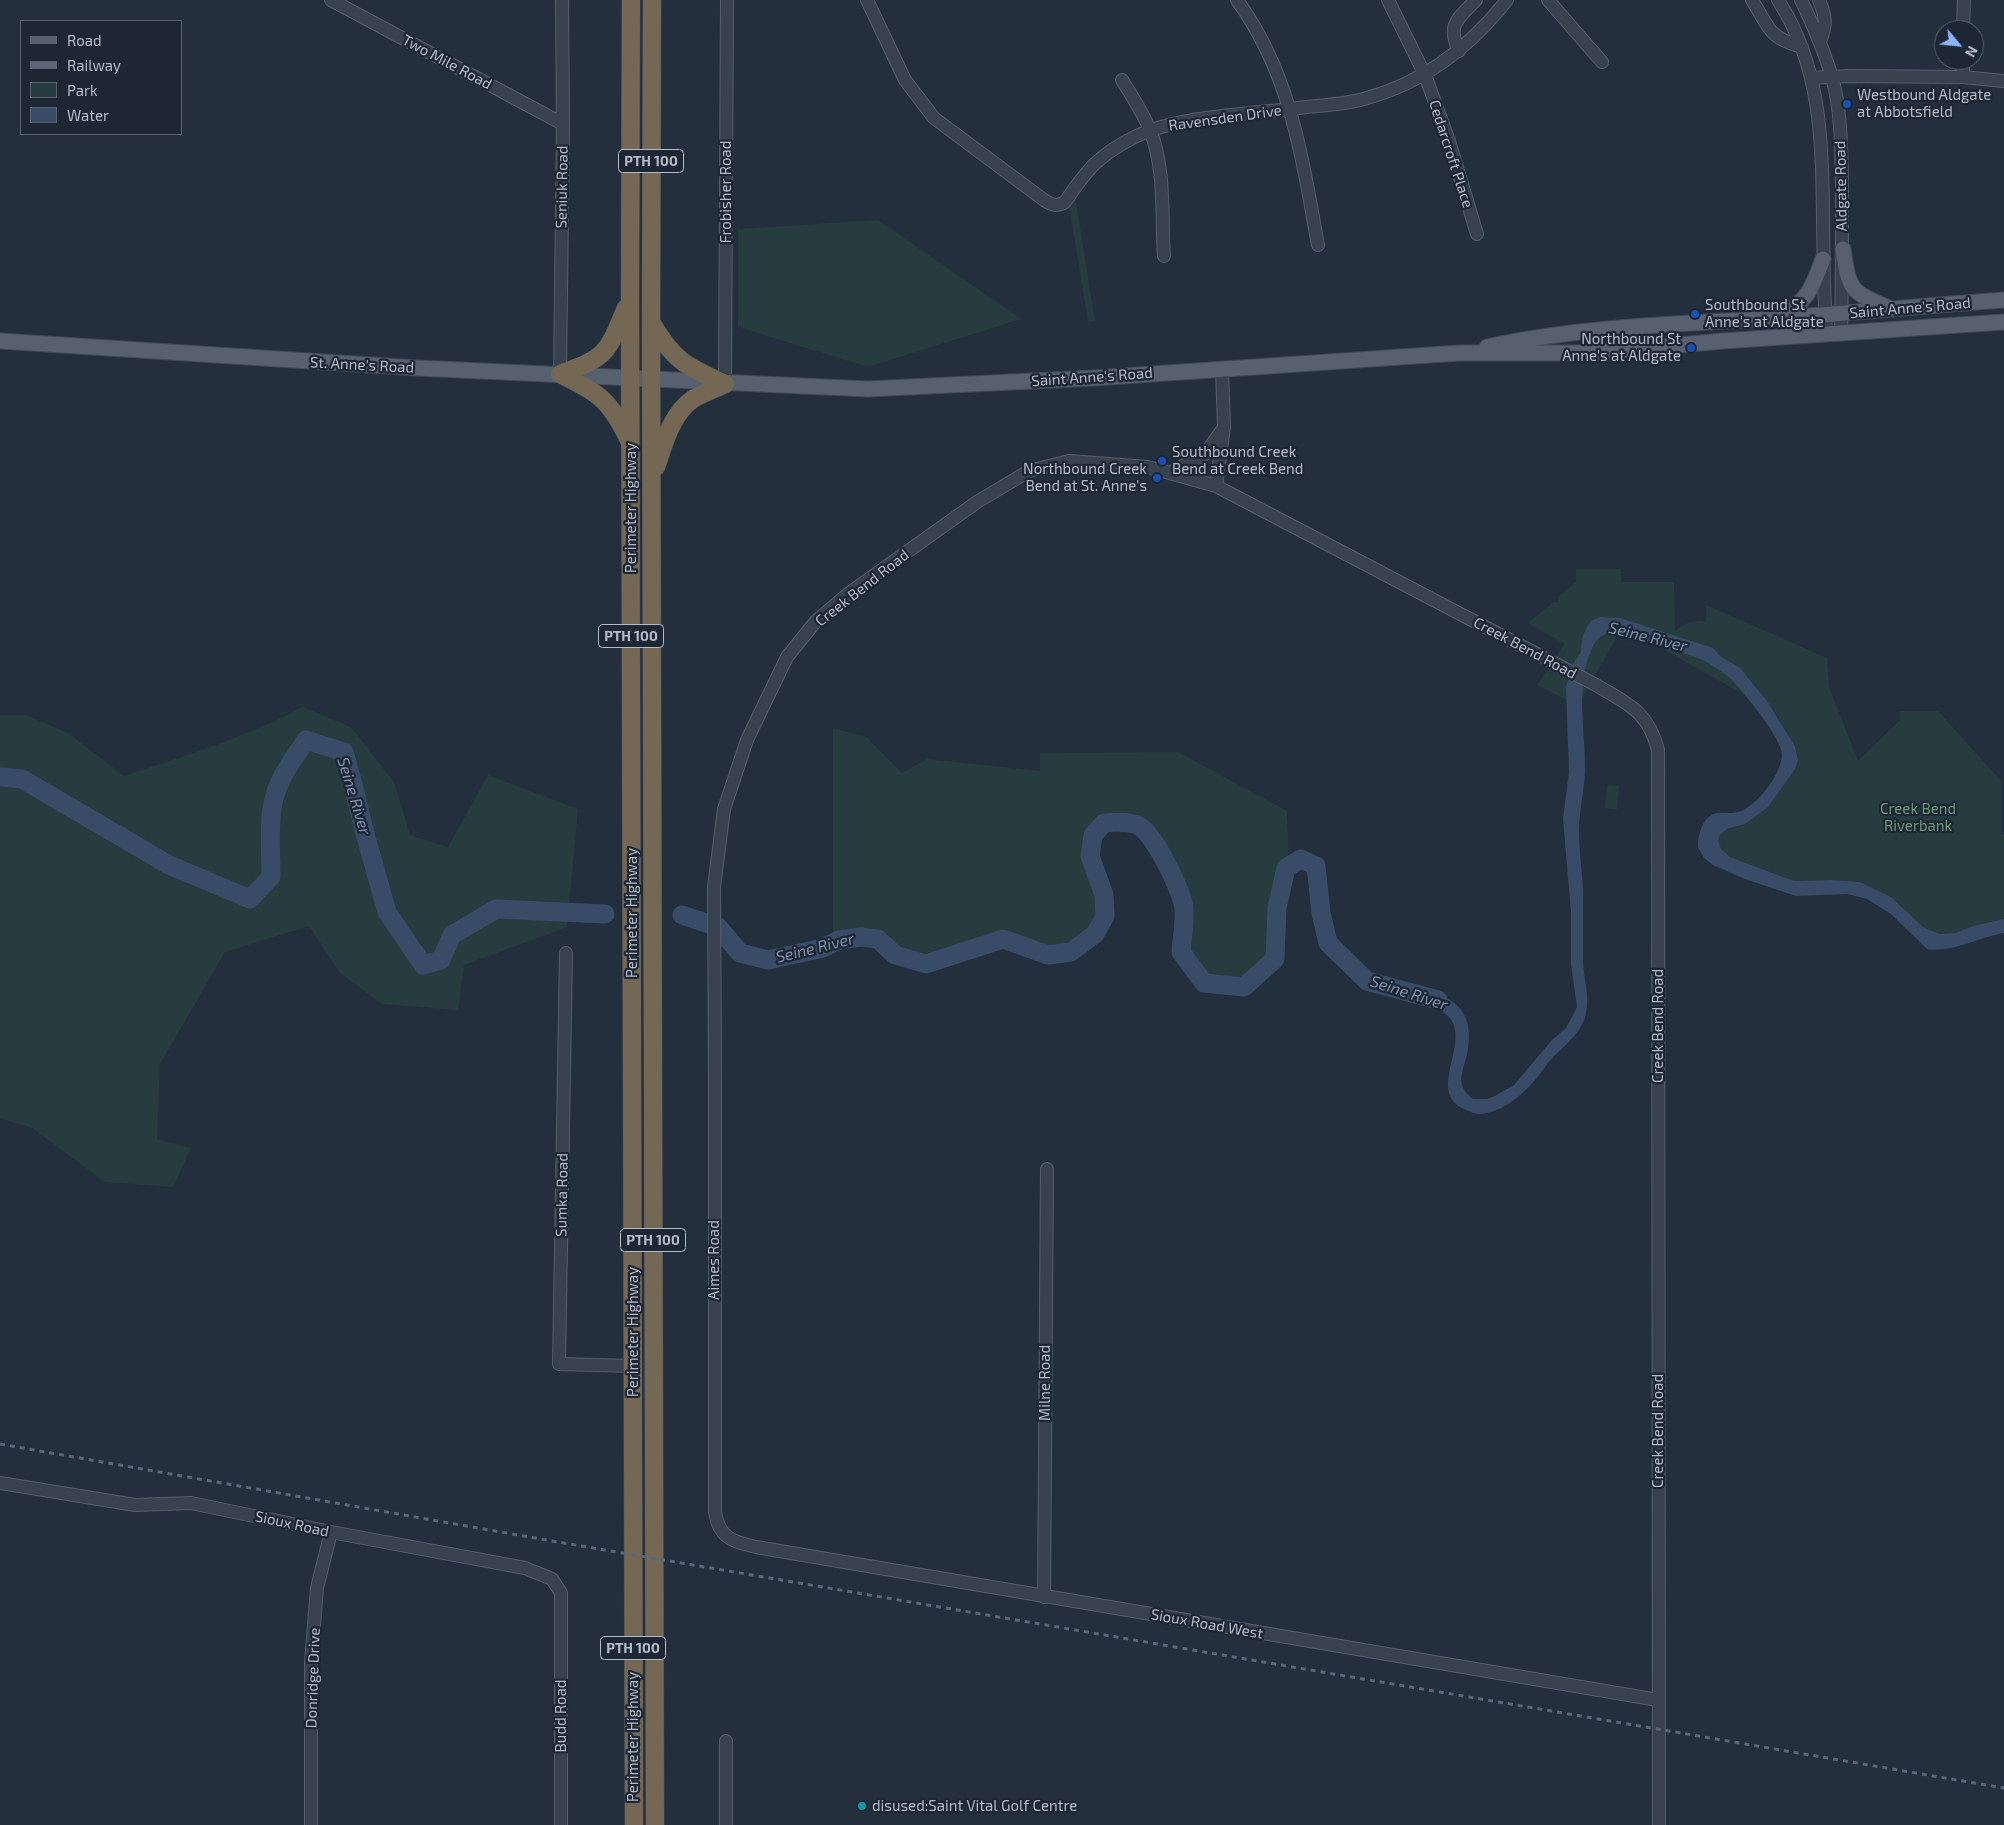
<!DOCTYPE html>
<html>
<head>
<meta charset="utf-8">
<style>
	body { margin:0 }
	#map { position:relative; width:2004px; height:1825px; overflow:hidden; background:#242f3e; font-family:"Exo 2",sans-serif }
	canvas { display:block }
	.legend { position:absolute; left:20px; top:20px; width:162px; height:115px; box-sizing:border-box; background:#1d2633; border:1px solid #59626f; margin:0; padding:6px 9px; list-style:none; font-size:15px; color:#b4bcc9 }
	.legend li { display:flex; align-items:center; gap:10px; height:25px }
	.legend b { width:25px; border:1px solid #59626f }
	.north { position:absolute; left:1934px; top:20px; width:50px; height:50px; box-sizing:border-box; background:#1d2633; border:1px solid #59626f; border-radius:50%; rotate:118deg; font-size:14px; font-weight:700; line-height:20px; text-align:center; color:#b4bcc9 }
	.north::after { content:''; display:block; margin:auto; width:18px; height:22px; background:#8ab4f8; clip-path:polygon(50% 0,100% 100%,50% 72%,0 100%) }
</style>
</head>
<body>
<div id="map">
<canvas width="2004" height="1825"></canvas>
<ul class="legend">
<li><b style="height:6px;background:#56606e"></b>Road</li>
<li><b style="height:6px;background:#5a6575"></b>Railway</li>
<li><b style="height:14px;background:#263c3f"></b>Park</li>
<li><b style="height:14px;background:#394c67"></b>Water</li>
</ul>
<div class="north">N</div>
</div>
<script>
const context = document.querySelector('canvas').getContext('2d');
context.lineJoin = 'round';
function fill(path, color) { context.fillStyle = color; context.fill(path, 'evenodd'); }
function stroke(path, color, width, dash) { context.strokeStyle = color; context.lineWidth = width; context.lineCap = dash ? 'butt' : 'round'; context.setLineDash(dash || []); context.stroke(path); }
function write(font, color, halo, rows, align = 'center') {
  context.font = font + ' "Exo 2",sans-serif'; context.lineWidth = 4.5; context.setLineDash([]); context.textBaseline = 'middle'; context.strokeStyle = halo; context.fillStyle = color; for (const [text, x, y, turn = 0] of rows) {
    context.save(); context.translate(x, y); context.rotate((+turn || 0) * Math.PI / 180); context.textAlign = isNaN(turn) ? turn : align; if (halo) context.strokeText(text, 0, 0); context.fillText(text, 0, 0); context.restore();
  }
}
fill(new Path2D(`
	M1074 190 1095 321 1088 322 1068 198Z
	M878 220 1021 319 868 367 738 327V229Z
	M1576 569H1621V582H1674L1675 632C1681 624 1696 619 1706 622V605L1827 658 1829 687 1858 761 1900 720V711H1938L2001 781V834L2004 835V919L1973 926 1955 933 1940 934 1923 927 1891 897 1860 882 1833 880 1794 881 1730 857 1721 849 1718 840C1723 826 1737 830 1747 822 1765 807 1780 786 1795 769L1798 760 1795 746 1775 712 1663 649 1672 636C1647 628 1626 617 1600 617L1622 627 1578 706 1537 685 1565 644 1528 623 1552 603 1558 602V597L1576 582Z
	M303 707 351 727 394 782 410 835 448 847 488 775 578 809 567 927 464 965 458 1010 382 1004 340 973 309 926 225 952 160 1064 157 1139 191 1148 173 1187 105 1182 32 1128 0 1118V715H26L68 733 124 776C185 756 246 737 303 707Z
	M833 728 866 737 902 773 927 759 1040 771V753L1178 752 1287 811C1287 828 1290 847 1287 864 1287 869 1282 872 1281 877 1279 882 1279 887 1278 892 1277 907 1282 922 1281 937 1281 967 1255 978 1231 986 1215 990 1205 991 1194 977 1179 958 1188 936 1184 915 1182 900 1174 886 1168 873 1163 863 1159 851 1153 842 1138 821 1115 817 1094 831 1092 841 1090 852 1093 861 1096 876 1110 903 1105 916 1101 928 1093 935 1084 943 1045 975 1031 936 992 944 968 948 948 966 923 962 901 959 902 948 886 937 869 925 850 931 833 940Z
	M1607 785 1619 786 1617 809 1605 808Z`), '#263c3f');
fill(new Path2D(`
	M1600 617 1620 618 1713 648 1720 656 1740 668 1767 701 1795 746 1798 760 1795 769 1768 807 1745 824 1727 829 1720 835 1718 840 1721 849 1730 857 1794 881 1832 880 1860 882 1891 897 1923 927 1940 934 1955 933 1973 926 2004 919V933C1979 937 1953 953 1927 949L1891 914 1867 899 1847 894 1796 896 1745 879 1713 865 1704 858 1698 847C1698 835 1702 816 1717 813 1724 812 1731 814 1738 812 1756 808 1782 773 1782 755 1782 738 1744 693 1732 680 1726 674 1717 669 1710 664 1696 655 1681 653 1665 648 1648 643 1628 630 1609 633 1602 634 1596 640 1593 646 1574 685 1586 731 1585 772 1584 792 1579 811 1579 831 1579 851 1582 870 1583 890 1583 913 1583 936 1583 959 1583 979 1591 997 1585 1017 1579 1038 1557 1050 1545 1067 1530 1088 1509 1110 1482 1114 1476 1115 1468 1111 1462 1108 1418 1085 1501 1013 1413 1003V988C1453 995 1476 1009 1467 1054 1463 1072 1454 1085 1473 1099H1487L1495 1096 1514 1085 1552 1040 1566 1028 1577 1007 1571 964V912L1563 819 1569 772 1566 687 1572 666 1581 652 1582 638 1587 627 1591 621Z`), '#394c67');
stroke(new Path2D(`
	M0 777 22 779 169 865 250 899 271 877C271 856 268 819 274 799 279 777 294 758 306 740L344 752 353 784 364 830 387 912 423 965 441 960 452 935 496 909 605 914
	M682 915 718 927 740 953 768 960 823 948 839 940 861 937 878 939 895 955 926 964 1003 939 1048 955 1071 952 1095 934 1105 916 1104 895 1090 856 1093 835 1104 823C1115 822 1128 821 1139 826 1154 833 1183 893 1184 909 1185 923 1182 938 1181 952L1204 983 1244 987 1275 959 1277 908 1286 868 1301 859 1316 866 1321 913 1328 943 1367 981 1438 1000`), '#394c67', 19);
const minor = new Path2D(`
	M331 0 563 124
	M867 0 905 80 934 118 1044 200C1052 205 1057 207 1065 202 1074 189 1085 172 1098 161 1115 146 1139 133 1161 127 1205 115 1261 113 1307 107 1327 105 1348 104 1367 98 1425 82 1470 47 1507 0
	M1237 0C1291 74 1302 158 1318 245
	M1388 0 1425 75 1449 141 1477 234
	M1548 0 1602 62
	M1752 0C1769 27 1768 38 1802 47
	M1778 0C1821 66 1822 140 1823 216 1823 255 1824 295 1826 334
	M1801 0C1814 27 1825 52 1833 81 1842 116 1841 152 1842 188 1842 236 1842 285 1841 333
	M1819 0C1826 16 1827 25 1820 41
	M1963 30 1964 0
	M1459 51C1446 24 1459 18 1476 0
	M1963 77V60
	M1811 78 1849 76 1963 77 2004 81
	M1122 80C1132 96 1143 113 1150 130 1166 170 1161 215 1164 256
	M560 374 563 124 562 0
	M725 384 727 0
	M1170 473 1205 454 1222 430
	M1216 486 1224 427 1222 369
	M566 953 559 1364 633 1366
	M0 1483 135 1505 191 1503 331 1532 525 1568 552 1579 561 1593V1825
	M1044 1597 1047 1169
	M1658 1700 756 1547C733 1542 719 1538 715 1512V1075L714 887 724 809 747 740 787 657 816 621 848 594 977 502 1029 471 1069 461 1148 467 1216 486 1596 685C1628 704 1648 711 1658 750L1659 1825
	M726 1741V1825
	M311 1825V1663L317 1588 331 1532`);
const major = new Path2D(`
	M1843 249C1849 291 1850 291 1889 308
	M1780 318C1809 298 1811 291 1823 259
	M0 341 417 368 868 389 1094 378 1459 353H1590L1723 341 2004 322
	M1487 347C1584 326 1682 324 1781 318 1855 313 1930 305 2004 300`);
const highway = new Path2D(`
	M631 0 630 298 634 1825
	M652 0 651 321 655 1825
	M651 322C673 360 685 366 725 384
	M560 374C608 357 607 353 626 308
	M560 374C599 393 610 400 629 440
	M656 467C664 444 671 414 693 399 703 393 714 389 725 384`);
stroke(minor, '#565f6c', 14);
stroke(major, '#414a57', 17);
stroke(highway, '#434c59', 19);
stroke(minor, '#38414e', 12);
stroke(major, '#56606e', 15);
stroke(highway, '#746855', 18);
stroke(new Path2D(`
	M0 1444 552 1541 2004 1788`), '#5a6575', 3, [5, 5]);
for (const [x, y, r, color] of [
	[1847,104,5,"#1a4fb4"],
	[1695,314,5,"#1a4fb4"],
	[1691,348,5,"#1a4fb4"],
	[1162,461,5,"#1a4fb4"],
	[1157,478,5,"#1a4fb4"],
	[862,1806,5,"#0f9aa8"]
]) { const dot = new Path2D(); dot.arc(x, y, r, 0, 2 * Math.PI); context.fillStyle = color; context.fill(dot); stroke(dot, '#1d2633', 2); }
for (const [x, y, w] of [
	[651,161,65],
	[631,636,65],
	[653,1240,65],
	[633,1648,65]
]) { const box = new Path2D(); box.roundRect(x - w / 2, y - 11.5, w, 23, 4); context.fillStyle = '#1d2633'; context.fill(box); stroke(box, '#b4bcc9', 1); }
write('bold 14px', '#b4bcc9', null, [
	["PTH 100",651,161],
	["PTH 100",631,636],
	["PTH 100",653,1240],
	["PTH 100",633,1648]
]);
write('15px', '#b4bcc9', '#1d2633', [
	["Two Mile Road",447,62,28],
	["Ravensden Drive",1225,118,-8],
	["Cedarcroft Place",1451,154,72],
	["Aldgate Road",1841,186,-91],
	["Seniuk Road",562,187,-89],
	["Frobisher Road",726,192,-90],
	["Saint Anne's Road",1910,308,-5],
	["St. Anne's Road",362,365,3],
	["Saint Anne's Road",1092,377,-4],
	["Perimeter Highway",631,508,-90],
	["Creek Bend Road",862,588,-38],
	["Creek Bend Road",1525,648,28],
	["Perimeter Highway",632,913,-90],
	["Creek Bend Road",1658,1026,-90],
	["Sumka Road",562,1195,-89],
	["Aimes Road",714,1260,-90],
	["Perimeter Highway",633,1332,-90],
	["Milne Road",1045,1383,-90],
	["Creek Bend Road",1658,1431,-90],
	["Sioux Road",292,1524,12],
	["Sioux Road West",1207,1624,10],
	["Donridge Drive",313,1678,-88],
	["Budd Road",561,1716,-90],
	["Perimeter Highway",633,1737,-90]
]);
write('15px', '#b4bcc9', '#1d2633', [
	["Westbound Aldgate",1857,95],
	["at Abbotsfield",1857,112],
	["Southbound St",1705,305],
	["Anne's at Aldgate",1705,322],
	["Northbound St",1681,339,"right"],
	["Anne's at Aldgate",1681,356,"right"],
	["Southbound Creek",1172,452],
	["Bend at Creek Bend",1172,469],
	["Northbound Creek",1147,469,"right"],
	["Bend at St. Anne's",1147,486,"right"],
	["disused:Saint Vital Golf Centre",872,1806]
], 'left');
write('15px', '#6b9a76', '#1d2633', [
	["Creek Bend",1918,809],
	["Riverbank",1918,826]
]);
write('italic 16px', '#7c92b1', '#1d2633', [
	["Seine River",1648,637,14],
	["Seine River",354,796,73],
	["Seine River",815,948,-14],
	["Seine River",1409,993,18]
]);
</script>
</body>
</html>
